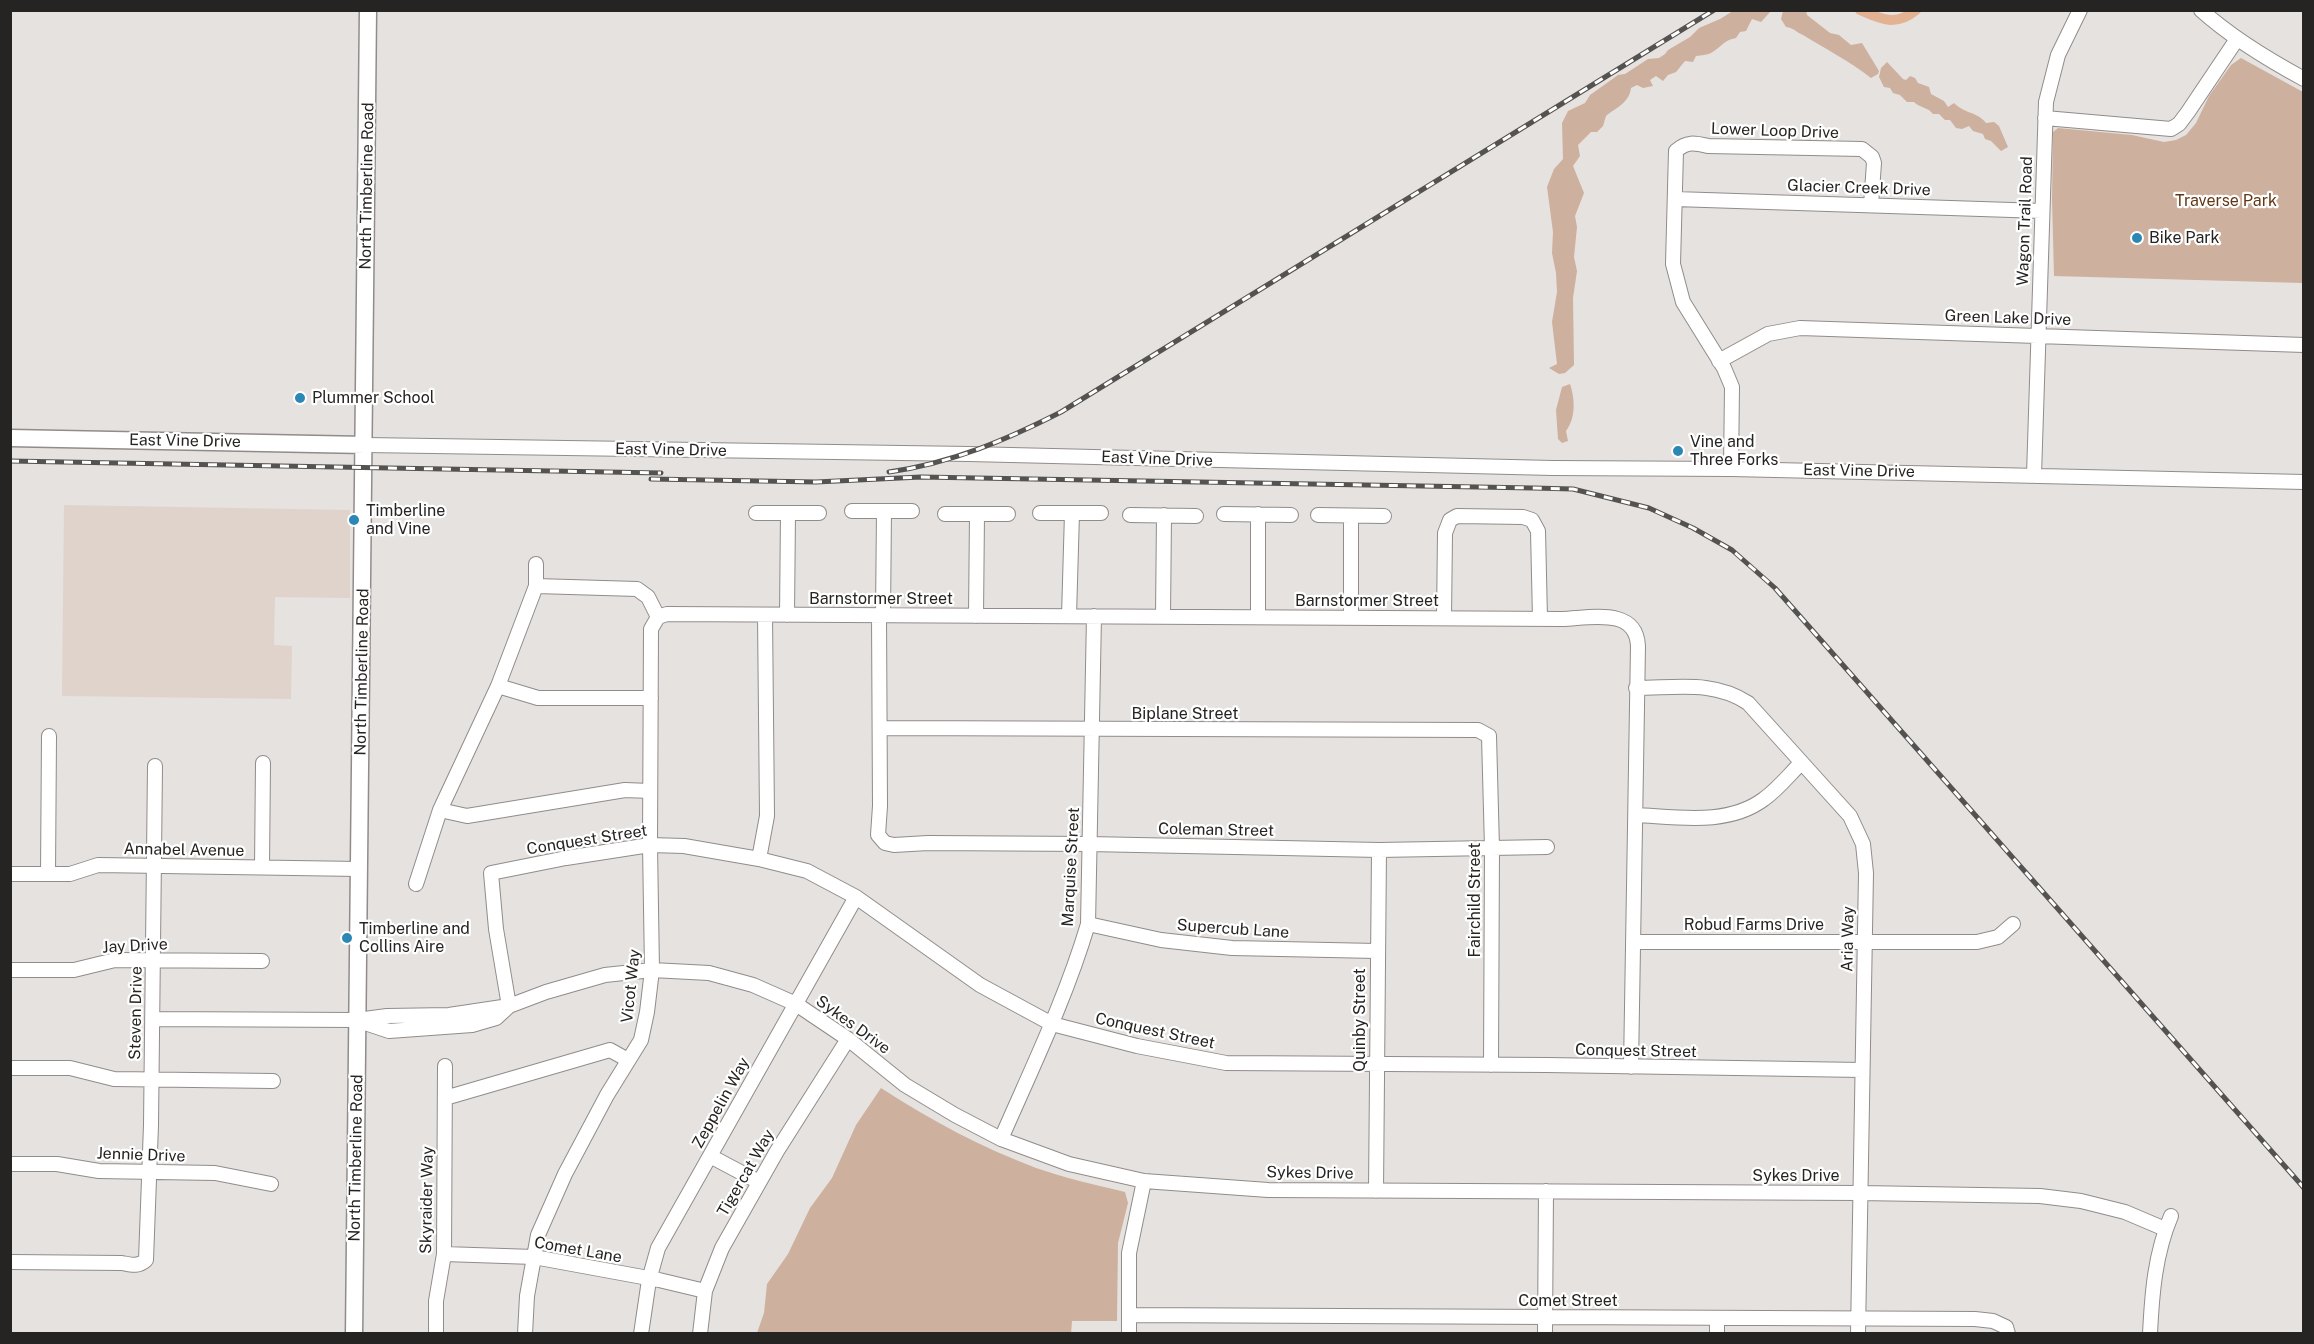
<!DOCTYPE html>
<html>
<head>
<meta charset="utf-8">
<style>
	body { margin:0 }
	#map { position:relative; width:2314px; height:1344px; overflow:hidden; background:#e6e2df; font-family:"Public Sans",sans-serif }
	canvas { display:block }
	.frame { position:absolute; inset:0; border:12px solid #262423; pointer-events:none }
</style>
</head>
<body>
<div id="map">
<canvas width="2314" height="1344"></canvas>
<div class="frame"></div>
</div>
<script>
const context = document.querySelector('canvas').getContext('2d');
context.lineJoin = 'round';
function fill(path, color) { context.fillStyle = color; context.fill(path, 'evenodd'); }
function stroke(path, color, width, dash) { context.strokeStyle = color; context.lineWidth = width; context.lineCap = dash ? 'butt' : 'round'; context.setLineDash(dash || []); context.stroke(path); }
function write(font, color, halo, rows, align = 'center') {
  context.font = font + ' "Public Sans",sans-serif'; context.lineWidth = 4.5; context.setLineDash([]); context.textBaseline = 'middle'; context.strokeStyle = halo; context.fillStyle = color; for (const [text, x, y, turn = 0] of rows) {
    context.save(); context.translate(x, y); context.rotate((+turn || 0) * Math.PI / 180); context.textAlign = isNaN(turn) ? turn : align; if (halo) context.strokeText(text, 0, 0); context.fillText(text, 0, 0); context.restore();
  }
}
fill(new Path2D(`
	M64 505 350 510V598L275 597 274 645 292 646 291 699 62 696Z`), '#dfd3cc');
fill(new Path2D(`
	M1733 11H1771L1761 22 1752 19 1746 31 1740 32 1736 38C1724 40 1721 47 1711 53 1707 55 1701 55 1696 56L1693 62 1685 61 1676 72 1668 75 1663 81 1656 76 1650 80 1653 86 1643 88 1637 85 1631 88C1629 103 1617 107 1606 116L1603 126 1597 132H1591L1578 145 1580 156 1573 166 1584 193 1575 216 1577 227 1574 257 1577 271 1573 298 1574 365 1565 373 1559 374 1549 368 1557 364 1552 322 1557 292 1556 273 1552 253 1553 232 1547 187 1554 169 1563 159 1562 123 1568 111 1585 103 1590 95 1618 75 1625 74 1648 59 1659 58 1665 54 1668 50 1690 37 1699 28 1720 19Z
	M1783 11H1806L1807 15 1830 33 1839 35 1851 45 1862 43 1879 71 1878 74 1871 78C1849 61 1826 49 1803 35 1796 32 1794 28 1786 27L1781 19Z
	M2241 58 2303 92V283L2054 276 2052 199 2053 132 2058 128 2132 135 2164 142 2176 140 2186 135 2196 123 2209 96 2231 65Z
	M1887 62 1903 79 1906 80 1910 76 1915 78 1918 83 1929 87 1931 94 1944 101 1948 107 1954 103C1965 114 1978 112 1986 123L1994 122 1999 126 2008 147 2001 151 1991 141 1985 139 1983 134 1973 131 1969 126 1962 129 1956 128 1950 120H1945L1939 114H1933C1928 107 1920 108 1914 102H1907L1900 95 1893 93 1890 88 1884 87 1879 77 1881 68Z
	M1570 384C1575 399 1576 418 1566 431L1568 441 1562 443 1558 439 1556 410 1562 387Z
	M881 1088C930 1120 981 1147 1036 1168 1065 1178 1096 1185 1125 1192L1128 1203 1118 1243 1117 1321H1072L1071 1334 757 1333 764 1313 767 1284 788 1254 810 1208 832 1178 856 1125Z`), '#cdb09e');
stroke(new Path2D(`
	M1860 10C1880 19 1896 27 1916 10`), '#e2b293', 10);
const minor = new Path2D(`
	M2201 10C2232 38 2267 59 2304 79
	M2045 118 2171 129 2179 124 2188 112 2237 39
	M1675 199 2042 211
	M1719 361 1768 334 1800 328 2304 345
	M365 445 969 454 1553 468 1731 469 2304 482
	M1731 469 1732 387 1724 368 1683 302 1673 264 1676 151C1687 141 1695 143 1708 146L1862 149 1872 157 1874 163 1871 205
	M2034 475 2046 102 2058 55 2080 10
	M852 511H912
	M756 513H819
	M1040 513H1101
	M945 514H1008
	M1224 514 1291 515
	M1130 515 1196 516
	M1318 515 1384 516
	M536 586 637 589 648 597 658 617
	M787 615 788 513
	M879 615 880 806 878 835 885 843 894 845 928 843 1089 844 1379 850 1547 847
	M883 615 884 511
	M976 616 977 514
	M1069 616 1072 513
	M658 617 667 614 1562 619C1591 618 1636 607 1638 646L1631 1067
	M1163 617 1164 515
	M1258 617V514
	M1351 618V516
	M1444 618 1445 533 1450 520 1457 516 1523 517 1532 520 1538 531 1540 619
	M498 686 538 698H651
	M1636 688C1676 688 1713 680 1748 703L1850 816 1863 844 1866 873 1858 1334
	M880 728 1478 730 1489 736 1492 848 1491 1065
	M440 810 467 816 625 790 650 791
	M1636 815C1678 817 1728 826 1764 799 1778 789 1789 775 1801 763
	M759 859 767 816 765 615
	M262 867 263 763
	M10 874H70L98 865 359 869
	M48 874 49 736
	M416 884 440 810 498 686 536 586V564
	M1088 924 1161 940 1232 948 1377 951
	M1633 942H1977L1998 937 2013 924
	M10 970H74L115 960 262 961
	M509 1006 496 929 491 873 566 858 650 845 684 846 759 859 807 871 856 897 980 985 1052 1024 1137 1046 1226 1063 1547 1065 1862 1070
	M152 1019 357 1020 387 1016 449 1015 509 1006 546 992 605 975 652 970 709 973 753 985 796 1004 848 1039 905 1085 955 1115 1001 1139 1069 1164 1144 1181 1268 1190 1860 1193 2040 1196 2081 1201 2125 1212 2165 1229
	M362 1022 389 1031 472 1025 496 1018 509 1006
	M10 1068H70L114 1079 273 1081
	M445 1098 610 1050 628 1060
	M1001 1139C1032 1068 1066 998 1088 924L1094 616
	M710 1156 759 1182
	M10 1164H57L99 1171 215 1173 271 1184
	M1376 1191 1379 850
	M444 1254 534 1257 659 1280 705 1291
	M10 1262 122 1263C132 1265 138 1267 146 1260L151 1125 155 766
	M1129 1315 1975 1319 1993 1321 2006 1327 2008 1334
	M1717 1318V1334
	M436 1334V1301L444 1254 445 1066
	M525 1334 527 1296 538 1235 565 1174 607 1095 641 1040 647 1012 652 970 650 845 651 629 658 617
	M641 1334 649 1280 658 1248 856 897
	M700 1334 705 1291 722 1248 777 1151 848 1039
	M1129 1334V1253L1144 1181
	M1545 1334 1546 1191
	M2150 1334C2152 1293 2155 1254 2171 1216`);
const major = new Path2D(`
	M10 438 365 445
	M354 1334 368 10`);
stroke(minor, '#918c8a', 16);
stroke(major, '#918c8a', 19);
stroke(minor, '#fff', 14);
stroke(major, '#fff', 16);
const rail = new Path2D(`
	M10 461 661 473
	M889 472C952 463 1006 440 1061 412L1714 10
	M651 479 816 482 921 477 1533 488 1573 489 1649 508 1693 528 1732 550 1775 588 2304 1188`);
stroke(rail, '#555351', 5);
stroke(rail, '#fff', 3, [9]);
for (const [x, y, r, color] of [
	[2137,238,6,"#2c87b4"],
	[300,398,6,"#2c87b4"],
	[1678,451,6,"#2c87b4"],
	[354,520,6,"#2c87b4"],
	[347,938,6,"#2c87b4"]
]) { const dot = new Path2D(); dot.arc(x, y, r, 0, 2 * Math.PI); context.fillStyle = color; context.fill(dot); stroke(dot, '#fff', 2); }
write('16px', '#262423', '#fff', [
	["Lower Loop Drive",1775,131,2],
	["North Timberline Road",367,186,-89],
	["Glacier Creek Drive",1859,188,2],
	["Wagon Trail Road",2025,221,-88],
	["Green Lake Drive",2008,318,2],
	["East Vine Drive",185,441,1],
	["East Vine Drive",671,450,1],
	["East Vine Drive",1157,459,2],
	["East Vine Drive",1859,471,1],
	["Barnstormer Street",881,599],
	["Barnstormer Street",1367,601],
	["North Timberline Road",362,672,-89],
	["Biplane Street",1185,714],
	["Coleman Street",1216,830,1],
	["Conquest Street",587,840,-9],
	["Annabel Avenue",184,850,1],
	["Marquise Street",1071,867,-87],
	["Fairchild Street",1475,900,-90],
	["Robud Farms Drive",1754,925],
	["Supercub Lane",1233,929,4],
	["Aria Way",1848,939,-89],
	["Jay Drive",135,946,-3],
	["Vicot Way",631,986,-84],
	["Steven Drive",136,1013,-89],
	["Quinby Street",1360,1020,-90],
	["Sykes Drive",853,1025,36],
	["Conquest Street",1155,1031,12],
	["Conquest Street",1636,1051,1],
	["Zeppelin Way",721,1103,-61],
	["Jennie Drive",141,1155,2],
	["North Timberline Road",356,1158,-89],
	["Tigercat Way",746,1173,-60],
	["Sykes Drive",1310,1173,1],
	["Sykes Drive",1796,1176],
	["Skyraider Way",427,1200,-89],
	["Comet Lane",578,1250,10],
	["Comet Street",1568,1301]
]);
write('16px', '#633512', '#fff', [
	["Traverse Park",2226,201]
]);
write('16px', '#262423', '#fff', [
	["Bike Park",2149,238],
	["Plummer School",312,398],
	["Vine and",1690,442],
	["Three Forks",1690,460],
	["Timberline",366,511],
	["and Vine",366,529],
	["Timberline and",359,929],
	["Collins Aire",359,947]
], 'left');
</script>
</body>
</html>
